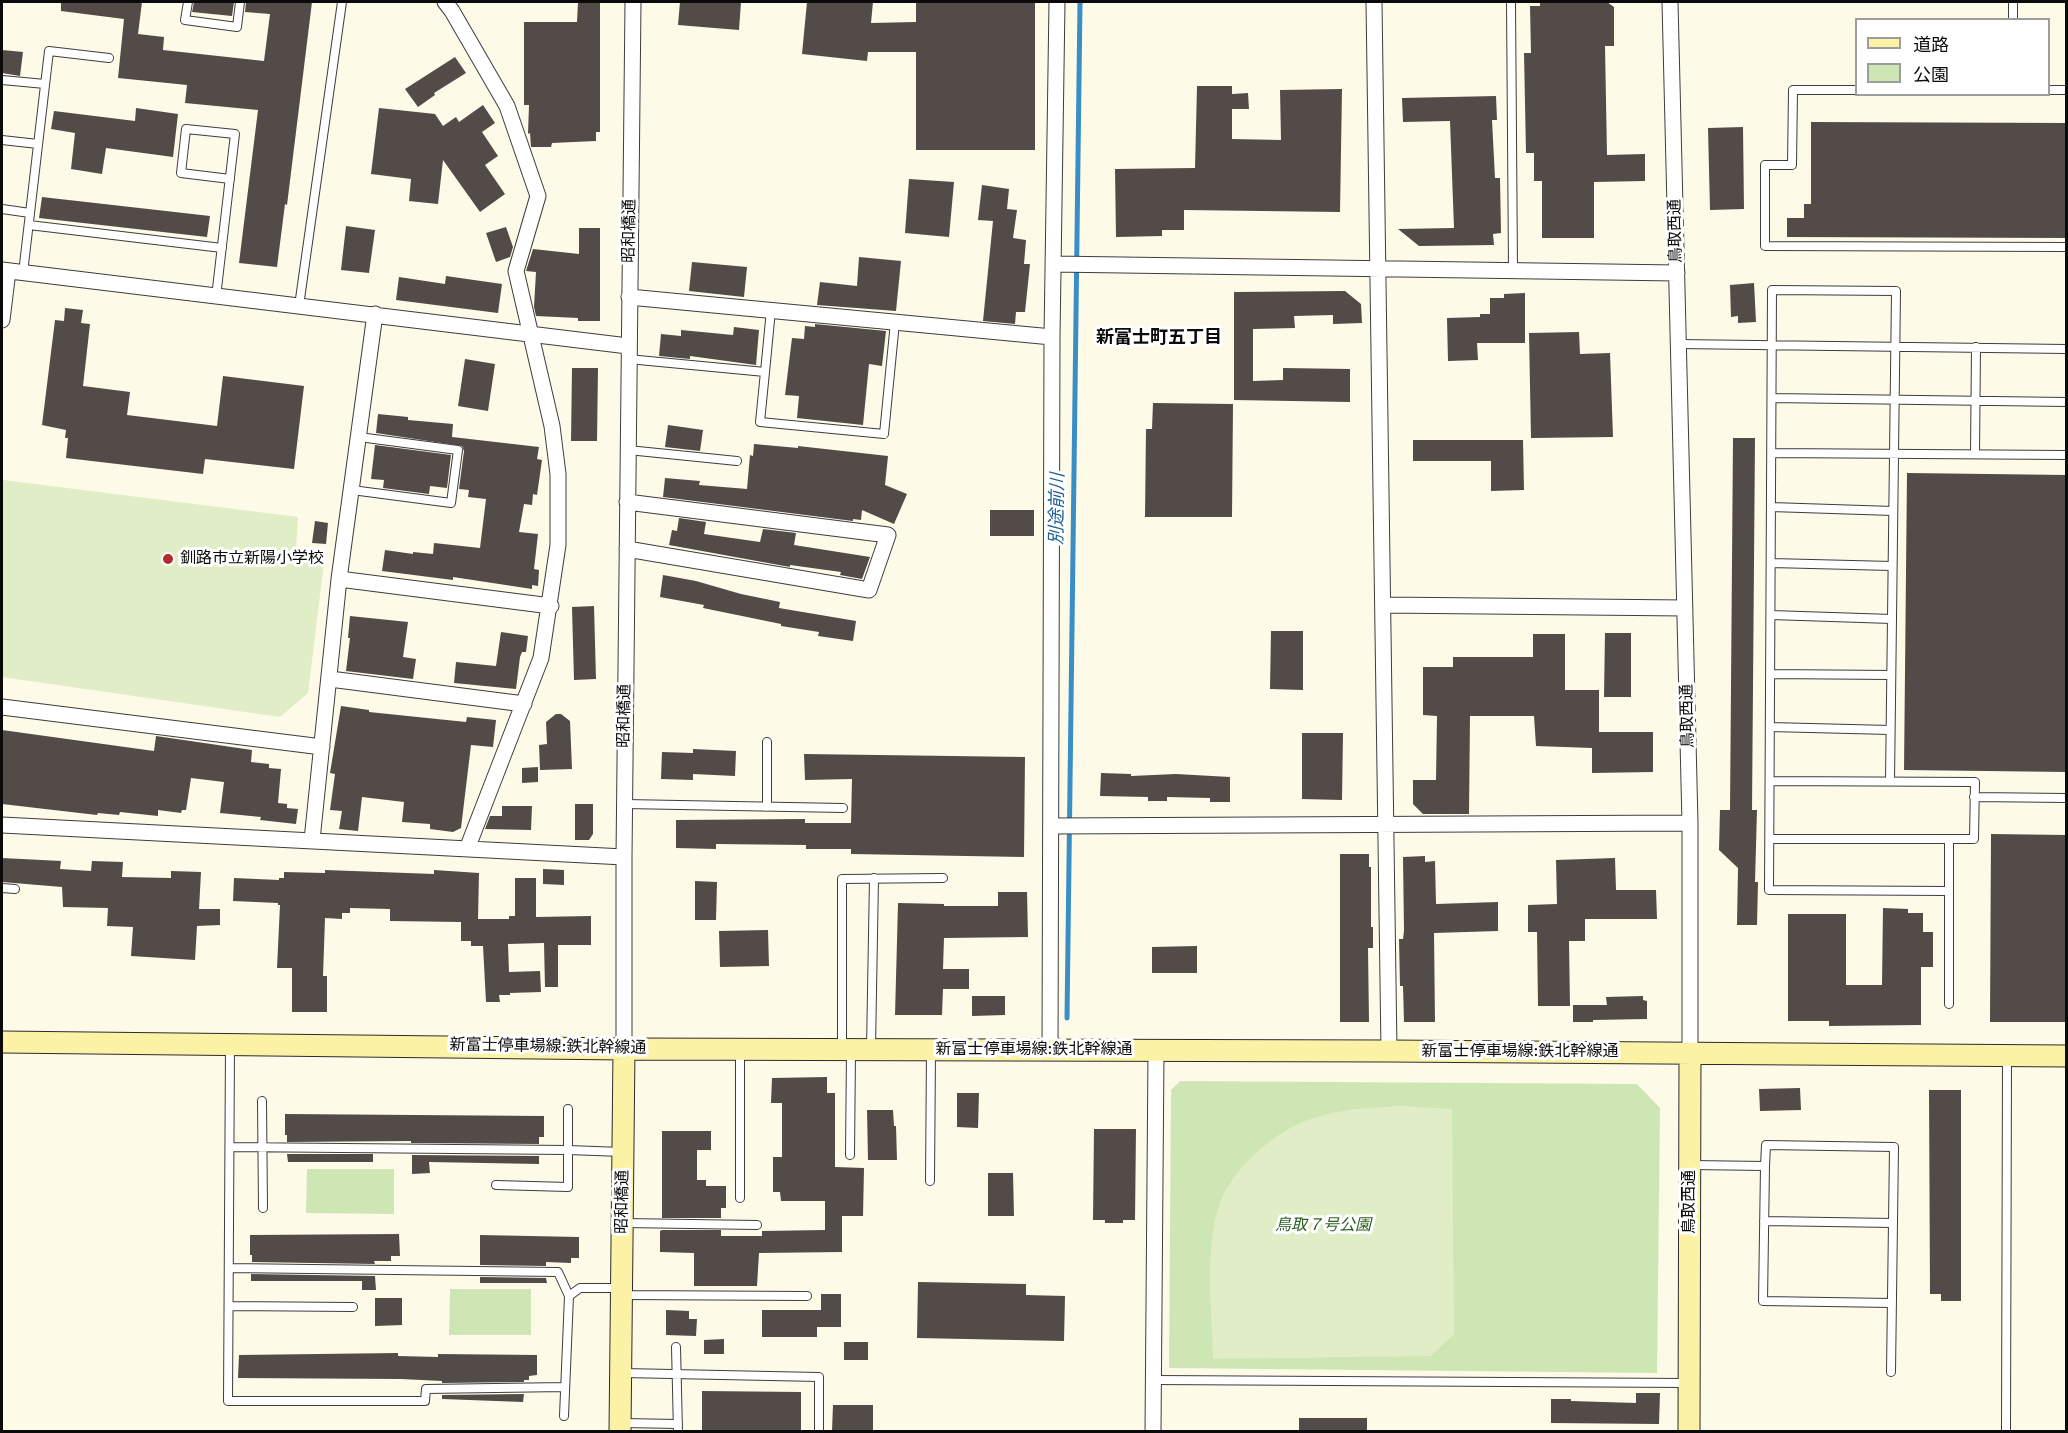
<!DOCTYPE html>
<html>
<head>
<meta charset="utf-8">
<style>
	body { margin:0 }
	#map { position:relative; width:2068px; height:1433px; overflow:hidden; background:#fefae8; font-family:"Source Serif 4","Noto Sans JP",serif }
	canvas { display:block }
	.frame { position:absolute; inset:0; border:3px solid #0a0a0a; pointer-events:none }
	.legend { position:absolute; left:1855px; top:18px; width:195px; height:78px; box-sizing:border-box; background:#fff; border:2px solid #9d9d9d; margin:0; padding:8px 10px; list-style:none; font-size:18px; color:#0a0a0a }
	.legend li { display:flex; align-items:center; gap:12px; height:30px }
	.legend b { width:30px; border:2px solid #9d9d9d }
</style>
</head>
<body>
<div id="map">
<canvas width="2068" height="1433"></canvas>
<div class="frame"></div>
<ul class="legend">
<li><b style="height:8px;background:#fbf2a6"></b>道路</li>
<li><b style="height:16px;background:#cee6b4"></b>公園</li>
</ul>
</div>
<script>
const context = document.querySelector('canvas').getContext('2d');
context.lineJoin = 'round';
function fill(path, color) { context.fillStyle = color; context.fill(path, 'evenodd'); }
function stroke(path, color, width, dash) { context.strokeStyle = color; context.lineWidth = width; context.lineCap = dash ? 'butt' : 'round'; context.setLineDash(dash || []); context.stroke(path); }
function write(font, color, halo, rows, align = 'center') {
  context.font = font + ' "Source Serif 4","Noto Sans JP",serif'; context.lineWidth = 6; context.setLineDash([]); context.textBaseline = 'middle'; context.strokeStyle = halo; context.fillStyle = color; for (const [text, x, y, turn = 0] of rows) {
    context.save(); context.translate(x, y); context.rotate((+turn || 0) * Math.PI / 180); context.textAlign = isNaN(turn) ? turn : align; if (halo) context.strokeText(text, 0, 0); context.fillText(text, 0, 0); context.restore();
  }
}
fill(new Path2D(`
	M1180 1081 1637 1084 1660 1108 1657 1373 1169 1368 1171 1090Z
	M307 1169H394V1214L306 1213Z
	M450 1289H531V1335H449Z`), '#cee6b4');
fill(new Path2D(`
	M3 480 298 517 296 549 325 555 308 693 280 717 2 677V493Z
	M1402 1106 1452 1109 1454 1334 1431 1356 1213 1359C1212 1311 1205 1259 1217 1212 1222 1193 1233 1176 1247 1162 1294 1113 1337 1109 1402 1106Z`), '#e0edc6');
stroke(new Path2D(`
	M1067 1018 1080 2`), '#3a8ec6', 5);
fill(new Path2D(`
	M61 2H142L138 34 164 37 163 50 264 61 270 14 245 12 246 2H312L287 205 285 204 277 267 239 263 258 110 185 103 187 85 118 78 124 19 61 11Z
	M194 2H234L232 16 192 12Z
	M578 2H600V132H596V141L552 143 551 147H531L530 133 528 134 529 105H524V22H577Z
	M680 2H741L739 30 678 25Z
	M807 2H873L871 23 916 22V2H1035V150H916V52H868L867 61 802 54Z
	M1540 2H1607L1614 7V46H1605L1607 155 1645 154V181L1594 182V238H1542V181H1534V153H1526L1524 53H1531L1530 6H1540Z
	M2 50 23 52 20 76 2 73Z
	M455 57 466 73 434 93 435 95 418 107 405 89Z
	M1197 86H1232V94L1248 93 1249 109H1232V139L1281 140 1280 90 1342 89 1340 212 1184 210V230H1162V236L1116 237 1115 169 1195 168Z
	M1496 96 1497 120H1492L1495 178H1500L1501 233 1493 234 1494 245 1419 246 1398 229 1454 228 1450 121 1403 122 1402 98Z
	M483 105 495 123 482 132 498 156 485 165 505 194 480 212 443 160 438 204 409 201 411 179 371 174 379 108 435 114 443 126 456 117 459 122Z
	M136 108 178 114 173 157 106 148 102 174 71 169 75 133 51 129 54 111 135 121Z
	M1811 122 2067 123V238L1787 237V218H1804V204H1811Z
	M1743 127 1744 209 1710 210 1708 128Z
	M909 179 954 182 949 237 905 233Z
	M982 185 1009 189 1007 209 1017 210 1013 238 1026 240 1024 264H1030L1025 312H1016L1015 324 983 321 993 221 978 220Z
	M42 197 210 216 207 237 39 218Z
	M346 226 375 230 369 273 341 270Z
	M506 227 513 247 510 257 496 262 486 233Z
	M579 228H600V321H578V318L536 316 534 307 536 272 526 271 533 249 579 254Z
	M859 257 901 261 896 311 817 305 820 282 857 286Z
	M692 262 747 267 744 297 689 291Z
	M446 276 502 284 498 313 396 300 399 277 445 284Z
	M1754 283 1756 322 1738 323V316L1731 317 1730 285Z
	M1345 291 1361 304 1362 323 1333 324V315L1294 316 1295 328 1253 329V381L1283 380V368L1350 369V402L1234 400V292Z
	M1525 293V343H1477L1478 360 1448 361 1447 318 1480 317V314H1490V298H1504V294Z
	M65 308 83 310 81 323 90 324 83 386 130 392 127 415 217 426 223 376 304 386 294 469 205 459 203 474 66 458 68 438H65L66 430 42 425 55 320 64 321Z
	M815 324 886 331 882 366 869 364 863 425 797 418 799 396 785 395 792 338 804 339 805 326 815 327Z
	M734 327 759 330 756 365 690 356V359L659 356 661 334 681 336V330L733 335Z
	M1579 332 1580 354 1610 353 1613 437 1531 438 1529 333Z
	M465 359 495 364 488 411 458 406Z
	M572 368H598L597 441H571Z
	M1153 403 1233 404 1232 517H1145L1146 429H1152Z
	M378 414 408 417V420L453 424 452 437 539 447 537 459 542 460 537 495 533 494 532 505 524 504 519 532 538 534 534 569 539 570 538 586 532 585V589L453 577V580L382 571 385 550 413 554V552L433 554 434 543 480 548 486 499 468 497 469 490 459 489 464 451 462 446 376 433Z
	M668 425 703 430 700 451 665 447Z
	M1733 438H1755L1752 810H1757L1755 882H1758L1757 925H1737L1738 868 1719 850 1720 810H1730Z
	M1413 440H1523L1524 490 1491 491V461H1413Z
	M754 444 798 448V446L888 456 885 485 907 494 894 524 862 510 861 520 853 519V521L663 497 665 478 700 481 699 485 747 489 750 455 753 456Z
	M375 445 451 455 447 488 430 486 429 494 383 488 384 480 371 479Z
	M1907 473 2067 475V772L1904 770Z
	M990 510H1034V536H990Z
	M679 518 706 522 704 534 760 542 763 529 796 533 794 545 870 557 862 579 840 575 841 572 790 565V567L669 545 672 530 677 531Z
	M315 521 328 523 326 544 312 543Z
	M663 575 696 581 741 594 780 602 779 608 856 621 853 641 818 636 819 632 781 626V624L703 608 704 605 660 597Z
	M594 606 596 679 574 680 572 607Z
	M350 616 408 622 403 657 416 659 413 679 346 671 350 638H348Z
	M1271 631H1303V690L1270 689Z
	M501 632 528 636 526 652H522L520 657 516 689 454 683 456 662 496 666Z
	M1605 633H1631V697H1604Z
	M1533 634H1565V690H1599V732H1653V772L1592 773V748L1536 746 1534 716H1470L1469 814H1423L1413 804V780H1436L1437 716 1423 715V667H1453V657H1533Z
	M341 706 369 710V712L466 722 467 717 496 720 493 747 471 745 461 828 453 832 430 829V824L402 822 404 802 362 797 358 831 339 829 342 811 330 810 335 774 330 773Z
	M556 714H561L570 721 572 769 540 770 539 745 547 744 546 722Z
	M2 730 154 751 156 736 252 750 251 762 269 764V768L281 769 278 803 287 804V808L298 809 296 824 260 820 261 817 220 813 224 782 191 778 186 810H182L181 813 158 810V816L120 812 119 815 98 813 97 815 2 804Z
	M1302 733H1343L1342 800 1302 799Z
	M693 749 736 751 735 776 693 774V780L661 779 662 752 693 753Z
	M804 754 1025 757 1024 857 851 854V849H806V845L716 844V849L676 848V820L805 819V823H851L852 779 805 780Z
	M538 767V782L522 783V768Z
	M1101 773 1131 774V776L1176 774 1230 777V802H1210V798L1167 797V801H1148V797L1100 796Z
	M575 804H593V834L589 840H575Z
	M502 806H532L531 830 485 829 490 816H502Z
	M1991 834 2067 835V1022H1990Z
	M1340 854H1369V867H1371V927H1373V948H1368L1369 1022H1340Z
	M1425 856V862L1435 861 1436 904 1498 902V931L1434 933 1435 1022H1404L1403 986H1400L1399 939H1403L1404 931 1403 857Z
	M2 858 61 861 60 869 91 871 92 861 123 862 122 877 171 878V871L201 872 199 909H220V925L197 926 195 960 131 956 133 927 107 926 108 908 63 907 62 887 2 882Z
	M1615 858 1616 890H1656L1657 919H1585V941H1569L1570 1006H1538L1537 932H1528V905L1557 904 1556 860Z
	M543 869 564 870V885L543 884Z
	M325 870 434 874V870L479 873 478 919H509V916H515V878H536V917L591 916V945H558V987H545L544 943 508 944 509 972 540 971 541 992 510 993V995H499L500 1002H486L483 946H471V941H461V922L390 921V909L350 908V913H342V919L325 918 323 976H327V1012H292V968H277L280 905H278V903L233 901 234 878 279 880V878H284V872L325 873Z
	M695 881 717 882 716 920H695Z
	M998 892H1027L1028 937 944 938 943 969H969V989H943L942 1015H895L898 903 944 904V906H998Z
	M1883 908 1908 909V913H1923V932H1933V967H1921V1025L1829 1026V1021H1788V914H1846V985H1882Z
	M768 930 769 966 720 967 719 931Z
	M1197 946V973H1152V947Z
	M972 996H1005V1015L972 1016Z
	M1643 996V1000L1647 1001V1019L1593 1020V1022H1573V1005H1607L1606 997Z
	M827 1077V1093H835V1167L864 1168 863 1216H842V1252L759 1253 757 1286H694V1253L660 1252V1231L662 1230H721V1236H762V1231L825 1230V1201H781L780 1192H773V1157H782V1103H771L772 1078Z
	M1800 1088 1801 1110 1760 1111 1759 1089Z
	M1929 1090H1961V1301H1941V1294H1930Z
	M957 1093H979L978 1128 957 1127Z
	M867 1110H893L894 1126H896L897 1160H868Z
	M285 1114 544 1116V1137H539V1144L411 1143V1141L287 1142V1135H285Z
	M1094 1129H1136L1135 1220H1123V1223H1105V1220H1093Z
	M662 1131H711V1150H697V1180H706V1186H726V1208H721V1218H662Z
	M287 1154H373V1162H288Z
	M412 1155 539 1156V1164L429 1162 430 1173 412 1174Z
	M988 1173H1013L1014 1216H988Z
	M399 1234 400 1256H391V1261H374L375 1264 252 1262V1255H250V1235Z
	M480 1235 579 1237V1258H571V1263L546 1262V1266L480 1265Z
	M251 1274 375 1276 376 1290H362V1281H251Z
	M480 1277 546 1278 547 1283H480Z
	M918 1282 1026 1284V1295L1065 1296 1064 1341 917 1338Z
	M821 1294H841V1327H817V1337H762V1310H821Z
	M375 1298H402V1325L375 1326Z
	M666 1310 689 1311V1319H697L696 1336 666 1335Z
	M724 1339V1354H704V1340Z
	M844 1342H868V1360H844Z
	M398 1353V1356L438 1357V1354L537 1355V1375L529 1376V1380H524V1382L442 1383V1381L401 1379 238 1378 239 1355Z
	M702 1391 801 1392V1431H702Z
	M1636 1393H1660L1659 1424 1551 1423V1399H1571V1401L1636 1403Z
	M524 1394 523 1402 442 1399V1395Z
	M833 1405H873V1431H832Z
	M1299 1418H1367V1431H1299Z`), '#524b47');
const lane = new Path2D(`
	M188 2 185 20 237 27 240 2
	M1511 2 1513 270
	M2013 20V2
	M2 80 45 84
	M1856 90H1793L1792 165H1765V246L2066 247
	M2048 90H2066
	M2 140 38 144
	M2 209 30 213
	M29 225 222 248
	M23 273 49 51 109 58
	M216 297 235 134 186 129 181 173 230 179
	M299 306 342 2
	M1678 344 2066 349
	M628 359 765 372 760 422 884 434 895 322
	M765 372 771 310
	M1772 398 2066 402
	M628 450 737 461
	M1772 453 2066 455
	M1975 454 1976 347
	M352 490 451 503 458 450 359 437
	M1771 507 1893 511
	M1771 563 1892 566
	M1771 615 1892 619
	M1771 674 1891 675
	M1770 727 1890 730
	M1890 781 1896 291 1772 290 1769 890 1949 891V1004
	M1974 797 2066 798
	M625 804 843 808
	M767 807V742
	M1770 839H1974L1975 782 1770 781
	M2 888 15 889
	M1949 891V839
	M230 1045 228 1401H425L426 1389 565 1387
	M871 1048 874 878
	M842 1049V879L943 878
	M262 1101 263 1208
	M230 1147 568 1150V1109
	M850 1155 851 1051
	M1691 1165 1765 1166 1763 1301 1892 1303
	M1765 1166 1766 1145 1894 1147 1891 1372
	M930 1181 931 1051
	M496 1185 568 1187V1150L622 1152
	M740 1198V1050
	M1764 1221 1893 1223
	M624 1223 757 1225
	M229 1268 558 1272 569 1296
	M622 1295 807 1296
	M229 1306 353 1307
	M676 1347 678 1432
	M623 1373 819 1377V1432
	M1154 1380 1688 1383
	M564 1416 569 1296 580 1288H620
	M622 1423 678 1424
	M2006 1432 2007 1058`);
const street = new Path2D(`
	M445 2 452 11 507 106 538 196 516 271 552 426 558 474V545L541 658 467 849
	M1374 2 1389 1051
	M1670 2 1690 823V1053
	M1053 264 1677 273
	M2 270 628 346
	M629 297 1052 337
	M2 320 8 271
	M627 549 869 590 888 535 627 502
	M339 579 551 606
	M1383 605 1685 608
	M330 679 524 704
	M2 707 322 747
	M2 825 624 857
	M1051 826 1690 823
	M312 840 339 579 375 314
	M624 1049V857L633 2
	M1050 1050 1052 337 1057 2
	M1153 1432 1156 1051`);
const secondary = new Path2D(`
	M2 1042 624 1049 1389 1051 2066 1056
	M620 1432 624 1049
	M1689 1432 1690 1053`);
stroke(lane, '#3d3d3d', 10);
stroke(street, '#3d3d3d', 17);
stroke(secondary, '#2c2c2c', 23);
stroke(lane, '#fff', 8);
stroke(street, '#fff', 15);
stroke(secondary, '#fbf2a6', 21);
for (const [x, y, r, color] of [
	[168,559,6,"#b32930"]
]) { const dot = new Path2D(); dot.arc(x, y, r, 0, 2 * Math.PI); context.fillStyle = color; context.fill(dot); stroke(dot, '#fff', 2); }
write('16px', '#0a0a0a', '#fff', [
	["昭和橋通",630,231,-89],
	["鳥取西通",1676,231,-91],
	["昭和橋通",625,716,-89],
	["鳥取西通",1688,716,-91],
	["新富士停車場線:鉄北幹線通",548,1047,1],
	["新富士停車場線:鉄北幹線通",1034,1050],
	["新富士停車場線:鉄北幹線通",1520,1052],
	["昭和橋通",623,1202,-89],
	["鳥取西通",1690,1202,-90]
]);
write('16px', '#0a0a0a', '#fff', [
	["釧路市立新陽小学校",180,559]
], 'left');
write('italic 16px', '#2b5e1e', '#fff', [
	["鳥取７号公園",1323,1226]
]);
write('bold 18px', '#0a0a0a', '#fff', [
	["新富士町五丁目",1159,338]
]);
write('italic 18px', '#1a5f95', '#fff', [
	["別途前川",1058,509,-89]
]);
</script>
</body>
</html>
